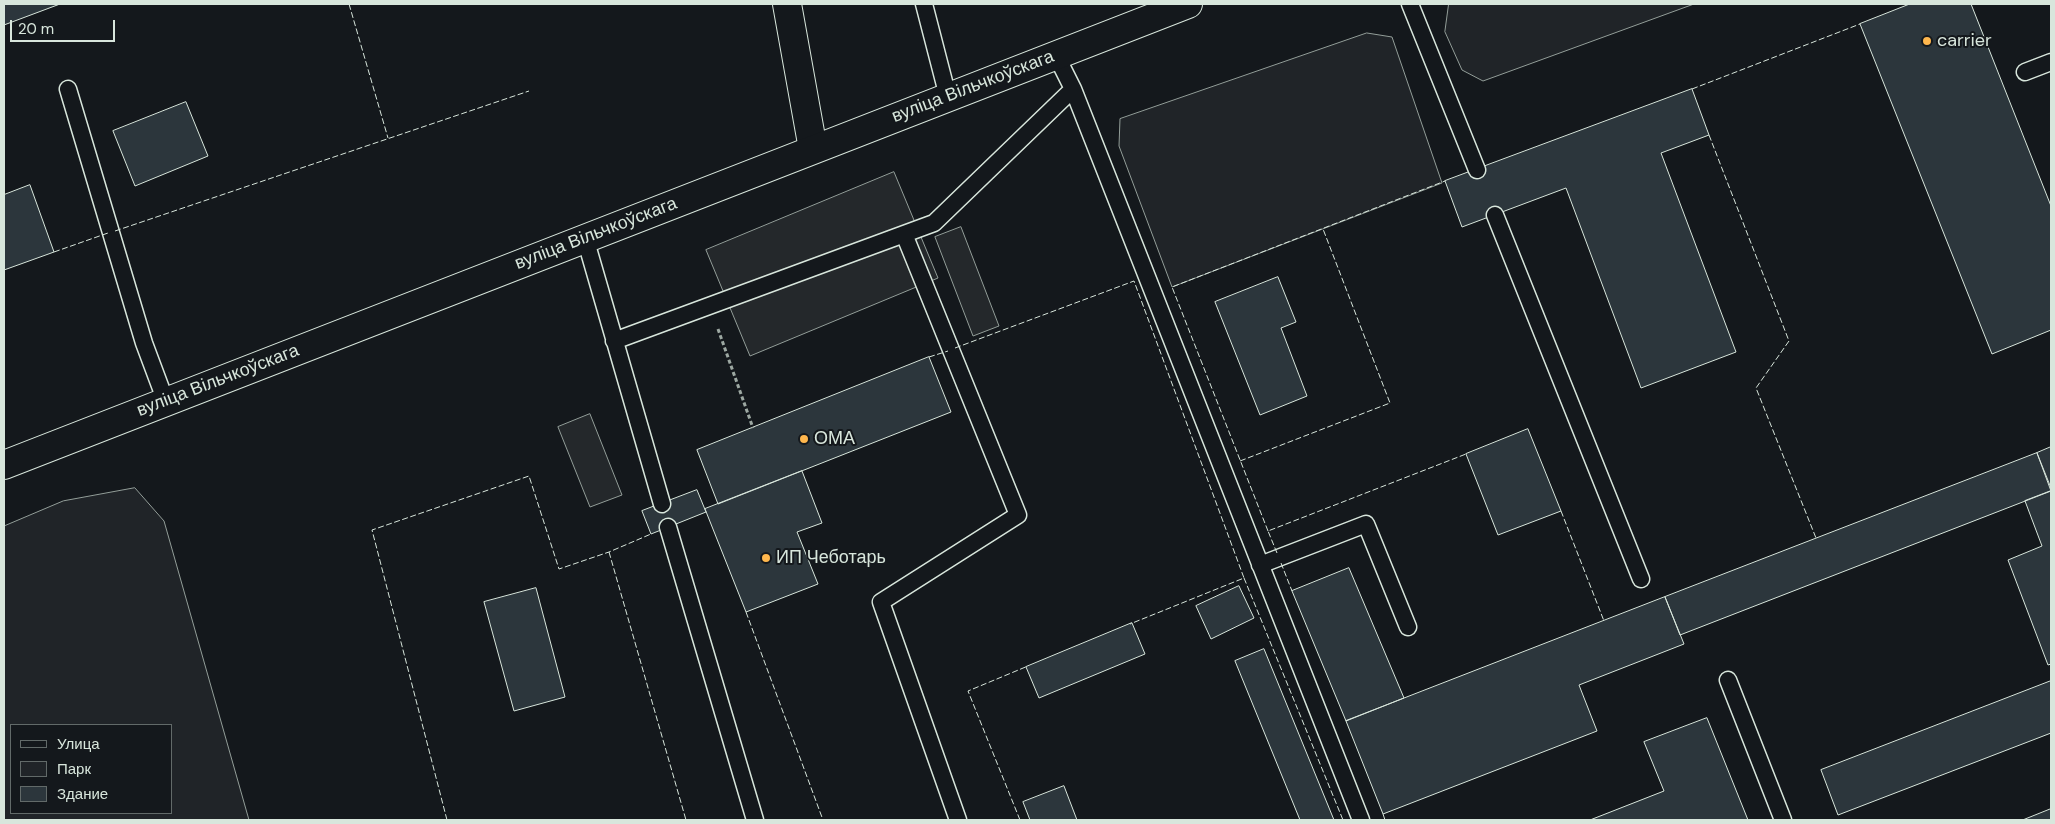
<!DOCTYPE html>
<html>
<head>
<meta charset="utf-8">
<style>
	body { margin:0 }
	#map { position:relative; width:2055px; height:824px; overflow:hidden; background:#14181c; font-family:"DM Sans",sans-serif }
	canvas { display:block }
	.frame { position:absolute; inset:0; border:5px solid #d8e6dc; pointer-events:none }
	.legend { position:absolute; left:10px; top:724px; width:162px; height:90px; box-sizing:border-box; background:#14181c; border:1px solid #626a69; margin:0; padding:6px 9px; list-style:none; font-size:15px; color:#d8e6dc }
	.legend li { display:flex; align-items:center; gap:10px; height:25px }
	.legend b { width:25px; border:1px solid #626a69 }
	.scale { position:absolute; left:10px; top:20px; width:105px; height:22px; box-sizing:border-box; border:2px solid #d8e6dc; border-top:0; padding-left:6px; font-size:15px; line-height:18px; white-space:nowrap; color:#d8e6dc; -webkit-text-stroke:4px #14181c; paint-order:stroke }
</style>
</head>
<body>
<div id="map">
<canvas width="2055" height="824"></canvas>
<div class="frame"></div>
<ul class="legend">
<li><b style="height:6px;background:#14181c"></b>Улица</li>
<li><b style="height:14px;background:#202428"></b>Парк</li>
<li><b style="height:14px;background:#2c363c"></b>Здание</li>
</ul>
<div class="scale">20 m</div>
</div>
<script>
const context = document.querySelector('canvas').getContext('2d');
context.lineJoin = 'round';
function fill(path, color) { context.fillStyle = color; context.fill(path, 'evenodd'); }
function stroke(path, color, width, dash) { context.strokeStyle = color; context.lineWidth = width; context.lineCap = dash ? 'butt' : 'round'; context.setLineDash(dash || []); context.stroke(path); }
function write(font, color, halo, rows, align = 'center') {
  context.font = font + ' "DM Sans",sans-serif'; context.lineWidth = 4; context.setLineDash([]); context.textBaseline = 'middle'; context.strokeStyle = halo; context.fillStyle = color; for (const [text, x, y, turn = 0] of rows) {
    context.save(); context.translate(x, y); context.rotate((+turn || 0) * Math.PI / 180); context.textAlign = isNaN(turn) ? turn : align; if (halo) context.strokeText(text, 0, 0); context.fillText(text, 0, 0); context.restore();
  }
}
const green = new Path2D(`
	M1449 4H1694L1483 81 1462 70 1445 32Z
	M1367 33 1392 37 1442 183 1172 287 1119 146 1120 119Z
	M135 488 164 521 249 820H4V526L63 501ZM11 725H171V813H11Z`);
fill(green, '#202428');
stroke(green, '#939e99', 1);
const parking = new Path2D(`
	M894 172 938 278 750 356 706 250Z
	M961 227 999 326 973 336 935 237Z
	M590 414 622 495 590 507 558 427Z`);
fill(parking, '#24282b');
stroke(parking, '#939e99', 1);
const building = new Path2D(`
	M4 4H60L4 25Z
	M1910 4H1971L2051 206V330L1992 354 1860 24Z
	M1692 89 1709 135 1661 153 1736 352 1641 388 1566 188 1462 227 1445 181Z
	M186 102 208 156 135 186 113 131Z
	M30 185 54 252 4 270V195Z
	M1278 277 1296 322 1281 328 1307 396 1260 415 1215 302Z
	M929 357 951 412 718 504 697 450Z
	M1528 429 1561 511 1498 535 1466 454Z
	M2051 447V488L2037 453Z
	M2037 453 2051 491 1680 635 1665 597Z
	M802 471 822 523 797 532 818 584 746 612 705 509Z
	M697 490 706 512 651 534 642 511Z
	M2051 491V664L2048 665 2008 560 2042 546 2025 501Z
	M1349 568 1404 698 1346 721 1292 591Z
	M1239 586 1254 618 1211 639 1196 606Z
	M536 588 565 697 514 711 484 602Z
	M1665 597 1684 644 1579 685 1597 731 1383 814 1346 721Z
	M1132 623 1145 654 1039 698 1026 667Z
	M1264 649 1334 820H1300L1235 661Z
	M2051 681V733L1838 815 1821 770Z
	M1707 718 1748 820H1590L1664 791 1644 742Z
	M1064 786 1077 820H1030L1023 802Z
	M2051 809V820H2023Z`);
fill(building, '#2c363c');
stroke(building, '#d8e6dc', 1);
const service = new Path2D(`
	M924 4 948 97
	M1410 4 1477 170
	M1056 55 1073 89 1361 820
	M2025 72 2051 62
	M68 89 144 343 166 402
	M1495 215 1641 579
	M904 234 1018 515 881 602 958 820
	M585 238 662 504
	M614 341 934 223 1073 89
	M668 527 755 820
	M1260 565 1366 524 1408 627
	M1728 680 1783 820`);
const minor = new Path2D(`
	M787 4 813 149`);
const secondary = new Path2D(`
	M4 465 1188 4`);
stroke(service, '#d8e6dc', 19);
stroke(minor, '#d8e6dc', 30);
stroke(secondary, '#d8e6dc', 30);
stroke(new Path2D(`
	M718 329 753 428`), '#9da8a2', 3, [4, 2.5]);
stroke(service, '#14181c', 16);
stroke(minor, '#14181c', 28);
stroke(secondary, '#14181c', 28);
stroke(new Path2D(`
	M349 4 388 138
	M1692 89 1860 24
	M1709 135 1789 341 1756 388 1816 538
	M115 231 529 91
	M54 252 108 233
	M955 348 1134 281 1244 578 1130 624
	M929 357 948 351
	M1240 461 1390 403 1323 229
	M1561 511 1604 621
	M1268 531 1172 287 1445 181
	M609 552 686 820
	M1277 553 1268 531 1466 454
	M1281 563 1292 591
	M1244 578 1343 820
	M746 612 823 820
	M1383 814 1385 820
	M447 820 372 530 529 476 559 569 609 552 651 534
	M1020 820 968 691 1028 666`), '#d8e6dc', 1, [6, 2.5]);
for (const [x, y, r, color] of [
	[1927,41,5,"#ffb74d"],
	[804,439,5,"#ffb74d"],
	[766,558,5,"#ffb74d"]
]) { const dot = new Path2D(); dot.arc(x, y, r, 0, 2 * Math.PI); context.fillStyle = color; context.fill(dot); stroke(dot, '#14181c', 2); }
write('18px', '#d8e6dc', '#14181c', [
	["carrier",1937,41],
	["ОМА",814,439],
	["ИП Чеботарь",776,558]
], 'left');
write('18px', '#d8e6dc', '#14181c', [
	["вуліца Вільчкоўскага",973,87,-21],
	["вуліца Вільчкоўскага",596,234,-21],
	["вуліца Вільчкоўскага",218,381,-21]
]);
</script>
</body>
</html>
